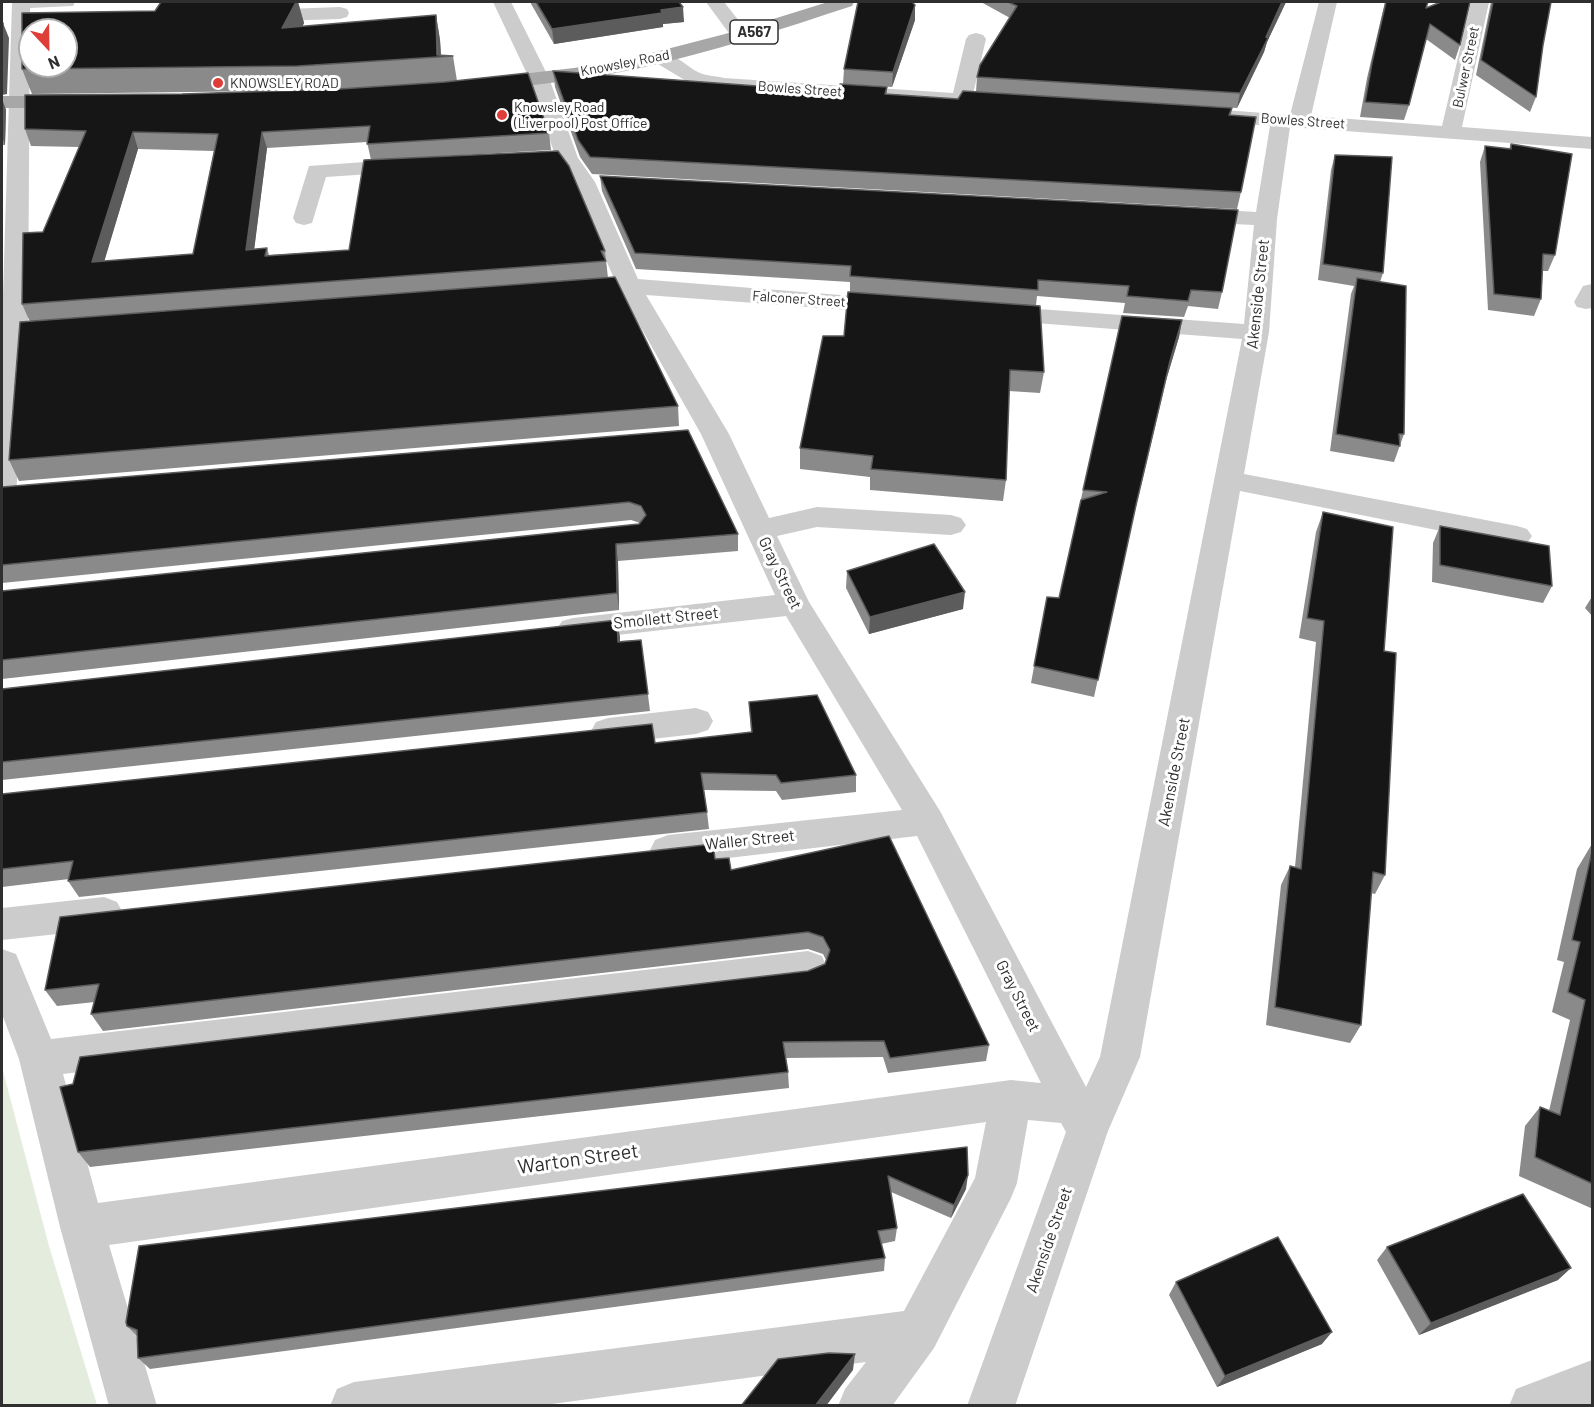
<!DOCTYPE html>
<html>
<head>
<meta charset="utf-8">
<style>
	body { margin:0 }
	#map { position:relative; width:1594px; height:1407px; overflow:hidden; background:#fff; font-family:Barlow,sans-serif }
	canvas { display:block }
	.frame { position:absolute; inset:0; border:3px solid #2f2f2f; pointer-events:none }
	.north { position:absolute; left:18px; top:18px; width:60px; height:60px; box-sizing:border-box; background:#fff; border:2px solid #acacac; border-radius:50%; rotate:158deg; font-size:16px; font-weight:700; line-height:24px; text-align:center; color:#2f2f2f }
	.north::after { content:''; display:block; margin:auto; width:21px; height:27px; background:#df3d39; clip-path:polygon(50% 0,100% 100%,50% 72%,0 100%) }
</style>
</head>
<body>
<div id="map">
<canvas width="1594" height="1407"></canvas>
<div class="frame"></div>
<div class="north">N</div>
</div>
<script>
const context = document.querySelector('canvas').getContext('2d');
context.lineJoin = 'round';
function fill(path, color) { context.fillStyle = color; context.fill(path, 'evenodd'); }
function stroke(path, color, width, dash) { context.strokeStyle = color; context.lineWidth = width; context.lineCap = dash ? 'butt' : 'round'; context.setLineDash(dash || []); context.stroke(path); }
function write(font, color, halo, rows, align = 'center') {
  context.font = font + ' Barlow,sans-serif'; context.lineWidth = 6; context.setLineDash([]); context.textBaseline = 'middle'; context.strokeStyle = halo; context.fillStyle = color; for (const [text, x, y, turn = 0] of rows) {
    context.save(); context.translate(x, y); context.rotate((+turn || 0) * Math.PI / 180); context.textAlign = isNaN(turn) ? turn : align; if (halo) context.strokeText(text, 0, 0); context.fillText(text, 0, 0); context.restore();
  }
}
fill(new Path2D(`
	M2 1067 49 1246 97 1405H2Z`), '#e4ecde');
fill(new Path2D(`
	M12 2H75L73 6 30 8 28 324 63 321 72 324 76 329 72 334 27 340 16 494 12 501 2 503V327Z
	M245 2H263L259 10 340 7 347 9 349 13 347 17 340 19 247 22 240 20 238 16Z
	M493 2H511L549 78 578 158 595 182 638 279 891 299 900 301 903 306 900 311 891 313 646 295 729 434 769 518 817 507 951 515 961 518 966 525 961 532 951 535 817 527 777 536 809 602 940 811 1086 1087 1100 1057 1242 339 997 320 988 318 985 313 988 308 997 306 1244 324 1254 225 1190 222 1182 220 1179 215 1182 210 1190 208 1256 212 1270 126 1211 121 1204 119 1201 115 1204 111 1211 109 1290 115 1319 2H1337L1311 116 1442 126 1471 2H1489L1462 127 1592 137V149L1290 127 1277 219 1269 332 1244 474 1517 526 1527 529 1532 536 1527 543 1517 546 1240 491 1140 1057 1108 1131 1015 1406H967L1066 1132 1061 1123 1028 1120 1017 1183 1011 1198 934 1348 892 1406H838L845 1389 866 1362 537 1406H330L337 1389 354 1382 904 1311 975 1178 986 1122 109 1245 157 1406H109L60 1227 19 1059 2 1014V949L16 954 51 1039 808 951 822 956 827 968 822 980 808 985 63 1074 98 1203 1011 1080 1041 1083 917 836 668 865 655 860 650 850 655 840 668 835 902 810 786 616 573 640 562 637 557 629 562 621 573 618 775 595 701 434 622 294 605 293 602 288 605 283 615 281 573 182 556 158 529 78Z
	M706 2H724L751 36 748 40H734Z
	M976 33 983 35 986 39 973 94 1011 98 1014 102 1011 106 1004 108 724 90 688 82 653 61 650 57 653 53C671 48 685 66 700 73 707 76 716 76 724 78L953 93 966 39 969 35Z
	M407 159 415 161 418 166 415 171 326 177 312 223 304 225 296 223 293 218 309 166Z
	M1592 284V308L1586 309 1577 307 1574 302 1583 286Z
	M696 708 708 712 713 721 708 730 696 734 608 744 596 740 591 731 596 722 608 718Z
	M104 897 117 902 123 913 117 924 104 929 2 940V908Z
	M1592 1360V1406H1509L1516 1389Z`), '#ccc');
fill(new Path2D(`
	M828 2H854L852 6C782 29 712 52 640 68 589 79 538 85 486 90L479 88 476 84 479 80 486 78 574 68 640 56 725 34Z
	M2 96H69L76 98 79 102 76 106 69 108H2Z`), '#a7a7a7');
fill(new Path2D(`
	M161 2H298L304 23 302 27 436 15 440 40 441 55 453 56 457 81 549 133 551 150 394 159 605 251 608 278 678 406 679 426 19 481 9 460 30 322 22 304 43 232 79 147 31 146 25 129 182 94 267 91 32 94 22 69 155 11ZM446 82 340 89 325 90ZM367 142 371 160 349 250 269 255 267 248 254 249 267 148ZM138 149 214 151 193 254 104 261Z
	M530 2H687L680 3 684 22 663 24V27L554 44Z
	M981 2H1286L1267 42 1264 52 1237 108 976 92 977 77 1010 18Z
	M1385 2H1428L1426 7 1460 45 1455 60 1426 39 1409 105 1404 120 1360 117 1367 78Z
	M1490 2H1551L1543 45 1536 97 1530 112 1476 75 1491 2Z
	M915 5V20L892 87 843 84 844 69Z
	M553 71 839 92 887 87V94L958 99 1232 108 1231 115 1241 192 1237 209 592 174 580 157 555 87Z
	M2 99 6 110 5 145H2Z
	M1511 144 1555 255 1548 271H1543L1541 299 1534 316 1488 310 1480 162 1485 146 1509 149Z
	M1335 155 1383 273 1380 282 1404 434 1394 462 1330 451 1351 294 1354 286 1318 280 1331 170Z
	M600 176 1222 292 1218 309 1188 306 1184 317 1123 313 1125 303 1037 296 1036 305 1044 372 1040 393 1009 391 1006 480 1003 501 870 490V477L800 469V448L844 336 850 292V282L636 269 602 191Z
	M1182 320 1179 337 1167 377 1134 515 1094 697 1031 683 1047 597 1059 598 1083 490Z
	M688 430 738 534V551L618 561 619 610 2 679V591L639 524 640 523 631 520 2 583V487Z
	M1323 512 1384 651 1385 875 1375 894 1371 893 1361 1025 1350 1043 1266 1025 1281 885 1290 866 1295 867 1316 642 1299 638 1316 532Z
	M1440 526 1552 586 1543 603 1432 582 1433 543Z
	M847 571 963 609 869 634 846 588Z
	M1593 595V617L1585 608Z
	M617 620 620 641 641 640 650 711 2 780V689Z
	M749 702 856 775V792L782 800 776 791 704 790 707 812 709 829 79 897 68 881 69 879 2 887V794L655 743 751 732Z
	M1593 842V1209L1519 1176 1525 1126 1540 1107 1549 1111 1570 1020 1552 1012 1564 962 1557 960 1577 869Z
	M715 859 989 1045 986 1061 888 1073 883 1057 786 1058 788 1072 789 1088 90 1167 78 1152 808 971 825 964 826 960 823 954 808 949 103 1031 91 1014 95 1002 57 1006 45 990Z
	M967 1147 966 1189 951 1218 891 1192 897 1228 895 1241 881 1244 885 1258 884 1271 150 1369 138 1358 137 1336 127 1326Z
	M1387 1247 1558 1280 1419 1335 1377 1260Z
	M1176 1282 1322 1344 1217 1387 1169 1295Z`), '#8a8a8a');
fill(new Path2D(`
	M296 2H298L304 23 289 53 282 28Z
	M1282 2H1286L1267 42 1264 52 1237 108 1240 93Z
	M915 5V20L892 87 893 72Z
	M683 7 684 22 663 24V27L554 44 552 29 661 10Z
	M436 15 440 40 441 57H438Z
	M3 23 9 38 7 94 2 95Z
	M2 99 6 110 5 145 2 136Z
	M133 132 138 149 99 279 92 262Z
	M262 132 267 148 252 267 246 250Z
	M1182 320 1179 337 1167 377 1170 361Z
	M616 544 618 561 619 610 617 593Z
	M965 592 963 609 869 634 870 617Z
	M617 620 620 637V659L618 642Z
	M968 1175 966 1189 951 1218 954 1205Z
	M1571 1268 1558 1280 1419 1335 1431 1323Z
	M1332 1332 1322 1344 1217 1387 1225 1376Z
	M855 1354 853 1370 826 1406H815Z`), '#5c5c5c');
const building = new Path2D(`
	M161 2H296L282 28 436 15 437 55 453 56 298 66 22 69V13L155 11ZM30 30H66V66H30Z
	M536 2H679L683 7 661 10 662 13 552 29Z
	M858 2H912L915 5 893 72 844 69Z
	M1008 2H1282L1266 37 1268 38 1240 93 977 77 980 65 1017 6Z
	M1386 2H1428L1426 8 1441 2H1470L1460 45 1430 24 1409 105 1365 102 1372 63Z
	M1493 2H1551L1543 45 1536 97 1481 60Z
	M2 23H3L2 52Z
	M553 71 839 92 840 84 887 87 885 94 958 99 963 91 1232 108 1229 115 1256 117 1241 192 590 157 578 140Z
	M528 73 549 133 367 144 370 126 262 132 246 250 267 248 265 256 349 250 364 160 558 151 569 166 605 251H601L606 261 22 304 23 233 43 232 86 131 25 129V95L182 94 340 89 445 82ZM133 132 218 134 193 254 92 262Z
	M1511 144 1572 154 1555 255 1543 254 1541 299 1494 294 1485 146 1511 149Z
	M1335 155 1392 157 1383 273 1323 264Z
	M600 176 1238 210 1222 292 1191 290 1188 301 1127 296 1129 286 1038 280V290L850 276 851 266 635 253Z
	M615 277 678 406 9 460 20 322Z
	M1357 278 1406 286 1404 434H1399L1400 446 1336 434Z
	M848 292 1040 306 1044 372 1010 370 1006 480 871 469 873 456 800 448 823 336H844Z
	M1122 316 1182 320 1170 361 1136 505 1098 680 1034 666 1047 597 1059 598 1081 500 1107 492 1083 490Z
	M688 430 738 534 616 544 617 593 2 660V591L639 524 646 515 641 506 629 502 2 565V487Z
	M1323 512 1393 527 1384 651 1396 653 1385 875 1373 872 1361 1025 1275 1007 1290 866 1301 869 1324 621 1307 618Z
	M1440 526 1549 546 1552 586 1440 565Z
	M934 544 965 592 870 617 847 571Z
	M617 620 618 642 641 640 648 694 2 762V689Z
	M817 695 856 775 781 783 776 775 701 773 707 812 68 881 73 861 2 869V794L652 724 655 743 752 732 749 702Z
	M889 836 989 1045 890 1058 884 1041 783 1042 788 1072 78 1152 60 1087 73 1084 80 1057 808 971 825 964 830 950 823 937 808 932 91 1014 99 984 45 990 60 917 713 844 715 859 729 858 731 870Z
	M1593 847V1184L1535 1157 1540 1107 1560 1115 1585 1000 1568 992 1580 942 1572 940Z
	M967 1147 968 1175 954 1205 888 1176 897 1228 878 1231 885 1258 138 1358 137 1330 127 1326 126 1322 139 1246Z
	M1523 1194 1571 1268 1431 1323 1387 1247Z
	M1278 1237 1332 1332 1225 1376 1176 1282Z
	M829 1353 855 1354 815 1406H741L778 1359Z`);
fill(building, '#161616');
stroke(building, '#5c5c5c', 1.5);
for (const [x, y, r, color] of [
	[218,83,6,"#df3d39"],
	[502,115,6,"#df3d39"]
]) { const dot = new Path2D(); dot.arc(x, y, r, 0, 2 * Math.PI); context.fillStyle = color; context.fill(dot); stroke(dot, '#fff', 2); }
write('14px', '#2f2f2f', '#fff', [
	["Knowsley Road",625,63,-11],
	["Bulwer Street",1466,67,-78],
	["Bowles Street",800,89,4],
	["Bowles Street",1303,121,4],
	["Falconer Street",799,299,4]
]);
write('14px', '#2f2f2f', '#fff', [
	["KNOWSLEY ROAD",230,83],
	["Knowsley Road",514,107],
	["(Liverpool) Post Office",514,123]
], 'left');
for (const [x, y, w] of [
	[754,32,48]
]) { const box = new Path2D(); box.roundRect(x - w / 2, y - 12, w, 24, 4.5); context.fillStyle = '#fff'; context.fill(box); stroke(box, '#2f2f2f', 1.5); }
write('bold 15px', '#2f2f2f', null, [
	["A567",754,32]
]);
write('16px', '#2f2f2f', '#fff', [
	["Akenside Street",1258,294,-84],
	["Gray Street",780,573,64],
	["Smollett Street",666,618,-6],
	["Akenside Street",1174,772,-79],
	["Waller Street",750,840,-6],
	["Gray Street",1018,996,63],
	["Akenside Street",1049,1240,-71]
]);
write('20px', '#2f2f2f', '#fff', [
	["Warton Street",578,1159,-8]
]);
</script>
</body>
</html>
